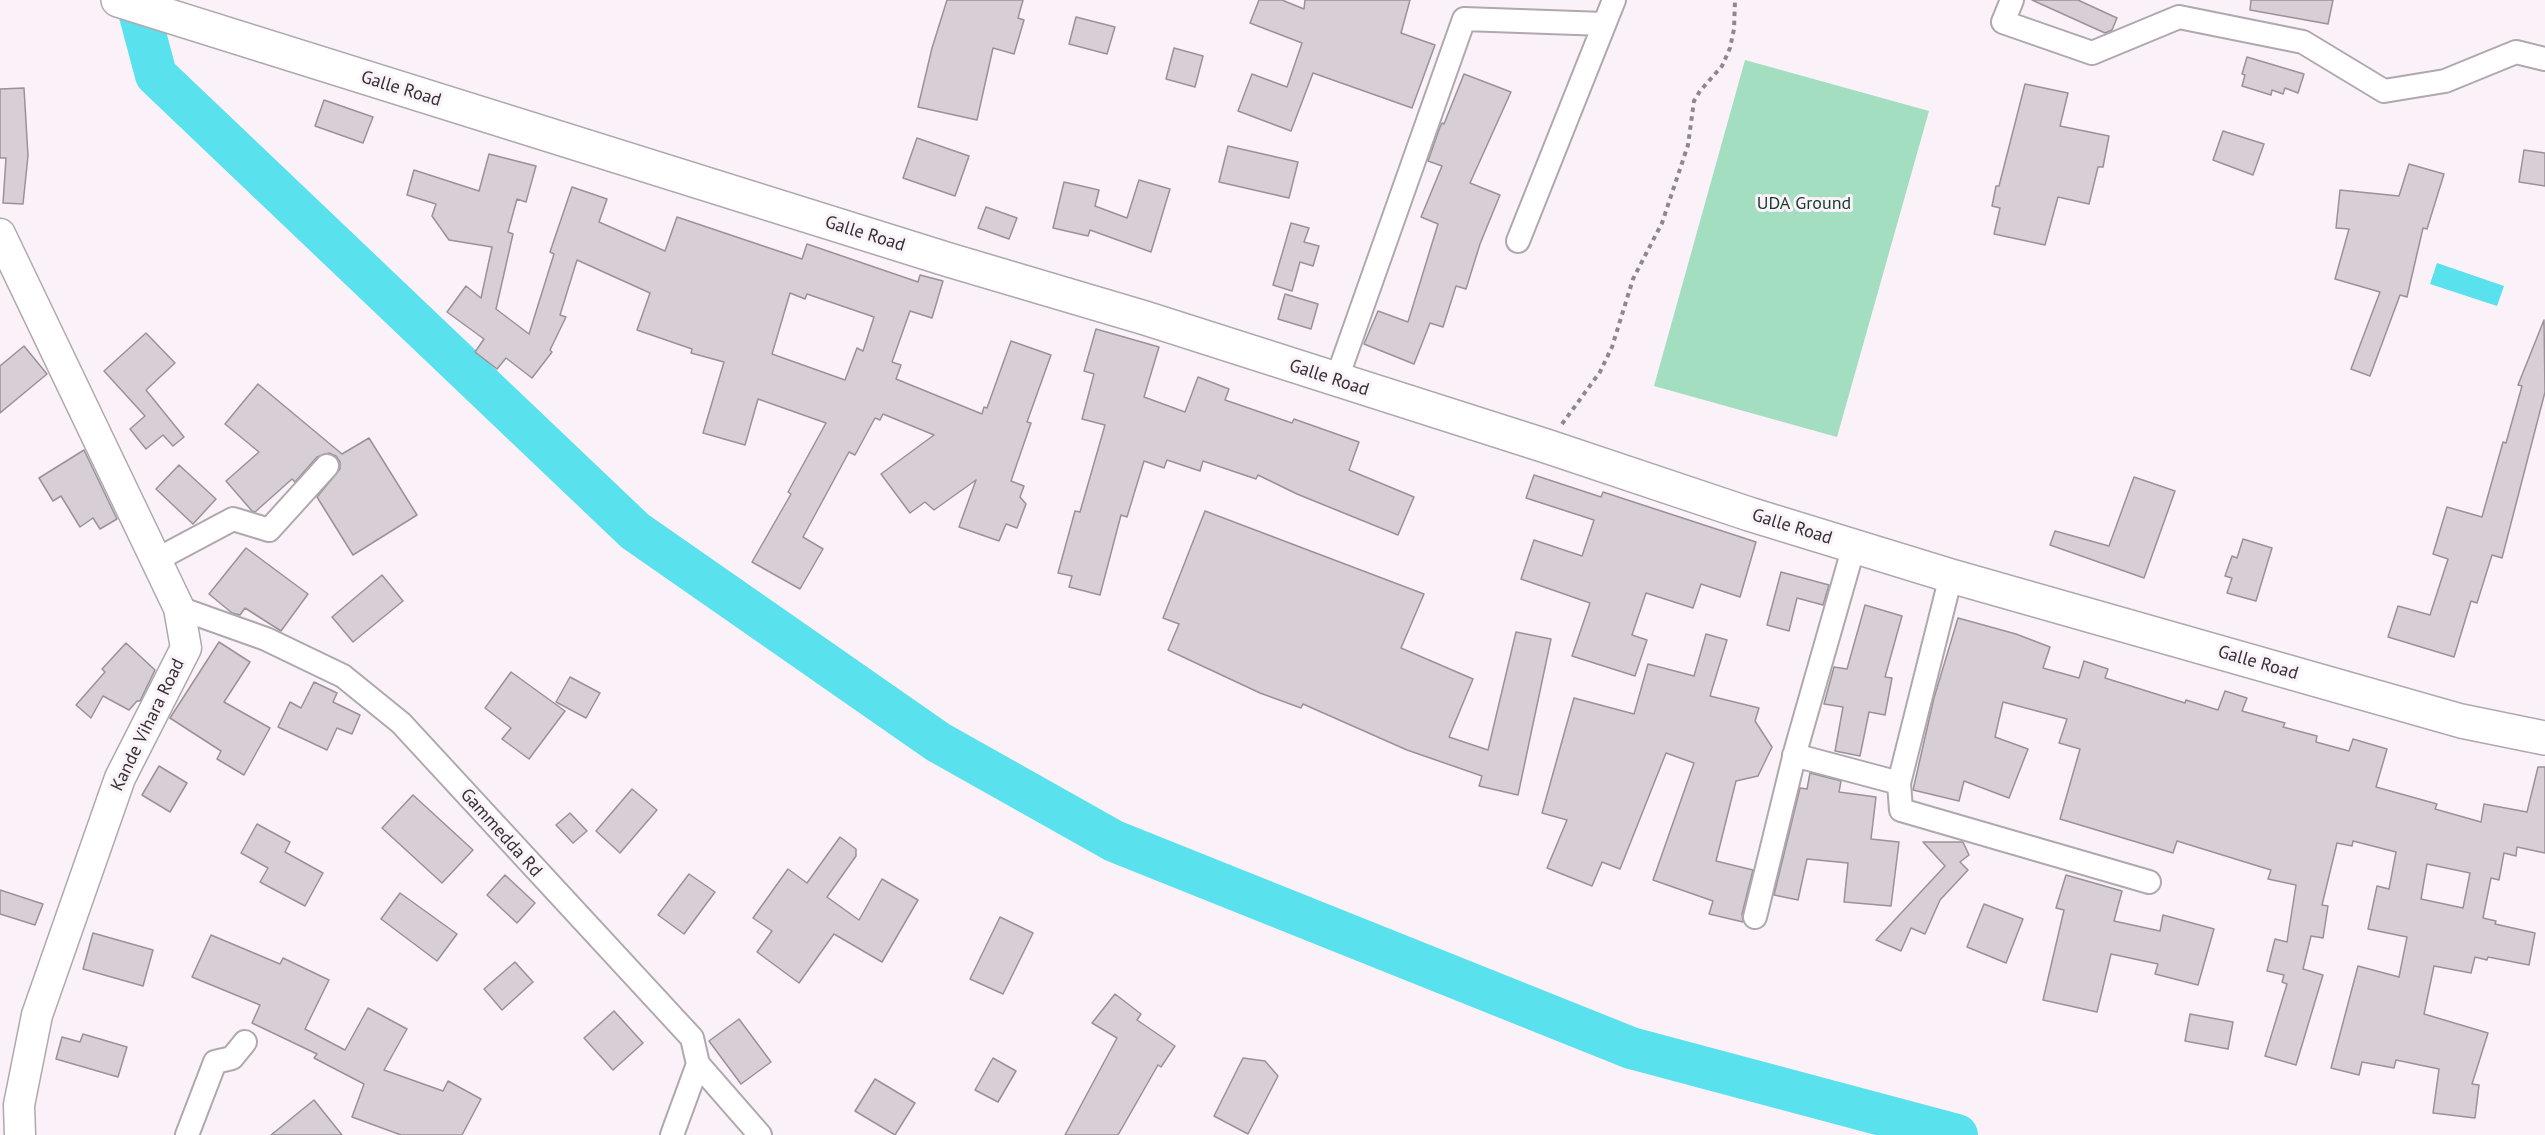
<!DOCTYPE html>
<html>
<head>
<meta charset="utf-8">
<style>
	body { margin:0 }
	canvas { display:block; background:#faf1f9 }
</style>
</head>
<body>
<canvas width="2545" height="1135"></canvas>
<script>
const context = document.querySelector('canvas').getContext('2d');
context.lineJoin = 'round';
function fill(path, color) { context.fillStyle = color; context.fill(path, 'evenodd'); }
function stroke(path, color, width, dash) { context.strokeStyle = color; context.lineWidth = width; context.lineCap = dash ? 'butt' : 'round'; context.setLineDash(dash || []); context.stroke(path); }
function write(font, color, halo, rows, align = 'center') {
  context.font = font + ' "PT Sans",sans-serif'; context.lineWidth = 6; context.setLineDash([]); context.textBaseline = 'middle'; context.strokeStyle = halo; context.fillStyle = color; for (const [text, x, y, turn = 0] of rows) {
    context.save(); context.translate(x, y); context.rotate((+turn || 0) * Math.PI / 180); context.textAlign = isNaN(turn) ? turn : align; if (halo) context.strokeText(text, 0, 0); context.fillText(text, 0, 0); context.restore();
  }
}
fill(new Path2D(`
	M1745 60 1929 111 1837 437 1654 386Z`), '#a2debf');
fill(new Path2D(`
	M2437 263 2504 286 2497 306 2430 284Z`), '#59e1ee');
stroke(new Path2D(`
	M136 0 156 75 635 531 938 742 1114 841 1631 1048 1957 1135`), '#59e1ee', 42);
const building = new Path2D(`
	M947 0H1023L1018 18 1024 20 1014 54 993 48 977 120 918 107 932 48Z
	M1259 0H1282L1304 9 1305 0H1410L1401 33 1435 45 1412 108 1313 73 1291 131 1238 111 1252 74 1287 87 1302 43 1250 23Z
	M2032 0H2078L2117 18 2112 30 2105 33Z
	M2251 0H2333L2328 24 2250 10Z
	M1076 17 1115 27 1107 54 1069 44Z
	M1174 48 1203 56 1195 87 1166 79Z
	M2247 57 2304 74 2298 93 2285 88 2283 94 2272 90 2271 95 2242 86 2245 75 2242 74Z
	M1464 74 1511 92 1470 183 1500 195 1480 244 1466 289 1456 286 1443 327 1430 323 1414 364 1364 344 1378 311 1408 322 1438 224 1421 217 1442 166 1428 161 1440 127 1442 123 1444 124Z
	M2025 84 2068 93 2060 126 2109 136 2103 167H2098L2089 204 2058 197 2045 245 1994 234 2000 208 1992 206 1996 186H1999Z
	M24 88 28 156 23 204 3 203 6 158H0V89Z
	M324 100 373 117 363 143 315 126Z
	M2223 131 2264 144 2253 175 2213 160Z
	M917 138 969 156 955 196 903 178Z
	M1228 146 1298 162 1289 198 1219 182Z
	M2524 150 2545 153V186L2519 182Z
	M489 154 536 166 526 202 517 199 508 232 513 234 496 309 529 334 554 254 550 252 572 187 607 199 599 222 665 251 677 217 802 259 807 244 918 282 920 275 943 281 932 318 910 311 892 362 901 365 896 379 982 414 984 407 987 408 1011 341 1051 355 1027 422 1031 423 1011 481 1024 486 1020 497 1026 504 1017 528 1006 524 999 541 959 527 976 480 934 510 925 502 910 513 881 474 934 435 883 414 880 420 875 418 855 455 849 452 803 537 823 549 800 589 752 562 791 494 788 492 826 423 758 399 745 445 703 433 724 362 691 353 692 349 637 330 650 293 577 260 560 315 566 317 550 350 552 352 532 378 506 358 497 369 475 352 484 339 447 312 466 286 481 298 492 247 449 240 432 216 436 204 407 195 414 170 479 191ZM790 293 805 299 807 294 874 317 863 351 857 348 845 380 772 354Z
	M2409 164 2444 174 2427 229 2423 228 2407 297 2400 295 2370 376 2351 369 2380 292 2335 279 2349 229 2336 228 2340 190 2399 196Z
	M1139 180 1170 189 1151 252 1090 230 1088 236 1053 228 1064 182 1099 190 1095 206 1127 218Z
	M986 207 1017 218 1009 239 978 228Z
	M1291 223 1309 228 1304 242 1319 246 1313 266 1300 262 1292 291 1273 285Z
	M1285 294 1318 304 1311 329 1278 319Z
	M2544 320 2545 392 2502 558 2492 555 2477 603 2471 601 2454 657 2388 637 2398 606 2430 615 2448 559 2433 554 2447 507 2482 517 2503 442 2506 443 2522 386 2518 385Z
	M1096 329 1159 347 1144 397 1185 412 1198 377 1229 389 1225 400 1292 423 1294 419 1359 442 1349 470 1414 497 1398 535 1297 494 1258 475 1256 479 1203 461 1200 471 1167 460 1164 468 1144 461 1127 517 1121 515 1100 595 1069 587 1072 576 1058 573 1075 511 1080 512 1105 425 1082 419 1094 374 1084 371Z
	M146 333 175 363 146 390 184 437 173 446 163 435 146 449 130 429 145 416 104 371Z
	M24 346 47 374 0 413V366Z
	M258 384 342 454 369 438 417 515 353 555 317 497 340 469V462L336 456 329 453 317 457 295 482 292 479 255 512 252 511 226 481 259 452 225 424Z
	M84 450 117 519 100 529 93 518 80 527 61 496 53 501 39 478Z
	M179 465 216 499 193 524 156 489Z
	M1534 475 1601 497 1603 492 1756 542 1740 597 1701 584 1693 608 1646 593 1632 635 1647 640 1635 676 1572 656 1590 603 1521 579 1534 540 1582 556 1594 520 1526 498Z
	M2134 477 2175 491 2144 578 2050 545 2055 531 2109 546Z
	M1205 511 1424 594 1401 648 1473 679 1449 737 1488 750 1516 632 1551 639 1518 795 1479 786 1482 776 1407 750 1303 704 1301 708 1260 693 1168 650 1179 624 1163 618Z
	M2243 539 2272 548 2256 601 2227 593 2232 578 2225 576 2232 556 2237 558Z
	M246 548 308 594 281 631 245 608 240 615 232 613 209 594Z
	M1781 572 1829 585 1823 605 1797 598 1789 631 1767 625Z
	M382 575 403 601 353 642 332 617Z
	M1865 605 1902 616 1885 677 1892 678 1885 715 1869 712 1860 756 1835 751 1843 707 1824 704 1834 667 1847 669Z
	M1958 618 2016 634 2050 647 2043 668 2079 678 2084 661 2108 669 2105 678 2185 703 2186 700 2218 710 2225 691 2247 698 2242 711 2285 723 2283 727 2317 736 2316 742 2349 751 2353 739 2387 749 2376 787 2437 804 2435 809 2481 822 2484 804 2527 812 2538 767H2545V853L2517 847 2516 856 2504 853 2499 880 2491 878 2483 918 2496 921 2495 924 2535 933 2529 965 2488 957 2487 960 2475 957 2471 973 2434 966 2424 1014 2488 1033 2472 1084 2479 1085 2475 1118 2433 1113 2439 1069 2396 1060 2394 1068 2362 1062 2359 1075 2331 1068 2358 966 2399 977 2407 937 2368 929 2377 886 2389 889 2396 852 2353 841 2352 846 2337 843 2322 905 2328 906 2323 938 2311 936 2303 969 2323 975 2296 1065 2265 1056 2287 984 2282 982 2284 975 2267 971 2275 939 2287 942 2296 885 2268 879 2271 870 2177 841 2173 853 2060 819 2080 749 2059 743 2067 719 2003 702 1995 737 2028 749 2009 798 1964 781 1959 801 1913 790 1934 698ZM2427 864 2470 873 2463 908 2421 899Z
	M1706 634 1727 640 1710 696 1759 708 1755 721 1772 747 1758 776 1736 781 1716 861 1753 870 1742 914 1743 922 1709 914 1713 901 1653 880 1694 763 1666 753 1620 869 1602 862 1592 886 1547 868 1567 820 1542 813 1574 698 1634 714 1648 664 1694 676Z
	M219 642 250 662 224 702 270 728 244 775 217 759 221 751 170 718Z
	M126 643 155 670 140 701H137L129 710 103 696 91 718 76 705 105 672 102 669Z
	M511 672 565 711 529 759 502 739 511 728 485 708Z
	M570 677 600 693 586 718 556 702Z
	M314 682 337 693 333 702 360 715 352 734 337 728 327 750 278 727 290 702 301 708Z
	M159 766 187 783 170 812 142 795Z
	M1810 773 1841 781 1839 792 1876 797 1871 839 1899 842 1891 906 1844 902 1848 863 1807 859 1798 900 1774 895 1800 788 1807 789Z
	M632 789 657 810 620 853 596 831Z
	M413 795 473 850 442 883 382 828Z
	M570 813 587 831 573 843 556 825Z
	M257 824 290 842 285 852 323 873 305 906 260 882 268 868 241 853Z
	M840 837 856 849V856L827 897 859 920 882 879 918 900 882 962 834 934 799 983 757 952 772 931 753 918 788 869 807 883Z
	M1923 842H1963L1969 855 1960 862 1968 870 1940 900 1925 934 1911 928 1901 951 1876 940 1945 866Z
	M689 874 715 892 684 934 658 915Z
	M505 875 535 903 517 923 487 895Z
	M2066 875 2122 891 2114 921 2160 931 2163 915 2214 929 2198 985 2155 974 2158 964 2111 954 2097 1012 2043 1000 2064 910 2056 908Z
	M0 890 43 904 35 925 0 914Z
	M400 893 457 934 437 961 381 919Z
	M1984 904 2023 919 2006 963 1967 947Z
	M1000 917 1033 933 1003 994 970 979Z
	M93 933 153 950 143 986 83 969Z
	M211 935 280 964 283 958 329 980 305 1029 345 1050 368 1008 407 1029 384 1070 443 1091 448 1081 481 1099 462 1135H401L352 1117 364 1084 314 1058 317 1054 252 1023 260 1005 192 977Z
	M515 962 533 982 502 1010 484 989Z
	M1115 994 1141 1014 1137 1020 1175 1046 1161 1067 1158 1065 1118 1135H1065L1117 1038 1092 1023Z
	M614 1011 643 1043 613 1070 584 1038Z
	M2190 1014 2233 1022 2228 1049 2185 1041Z
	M739 1019 771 1062 741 1084 709 1041Z
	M83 1034 127 1047 118 1077 56 1059 62 1037 80 1042Z
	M993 1058 1016 1071 998 1102 975 1090Z
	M1243 1058 1265 1061 1278 1076 1248 1134 1214 1116Z
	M875 1079 915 1103 895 1135 855 1111Z
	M314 1100 342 1135H271Z`);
fill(building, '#d7ced6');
stroke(building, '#9a9299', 1.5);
const minor = new Path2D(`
	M2012 0 2003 22 2092 53 2179 17 2303 42 2384 91 2445 81 2516 52 2545 59
	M1518 241 1614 0
	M1336 381 1464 19 1604 24
	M156 560 233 519 269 530 327 466
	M179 608 266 639 343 676 401 723 692 1038 698 1064 760 1135
	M1794 755 1899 783 1951 576
	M1899 783 1901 810 2149 882
	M1755 917 1796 749 1854 546
	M187 1135 215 1062 232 1058 245 1042
	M672 1135 698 1064`);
const major = new Path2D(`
	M0 234 179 608 186 648 120 778 37 1015 19 1105 20 1135`);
const highway = new Path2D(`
	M118 0 949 260 1145 318 1546 446 1749 514 1951 576 2461 721 2545 738`);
stroke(minor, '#b0a8af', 26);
stroke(major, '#b0a8af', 33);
stroke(highway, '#b0a8af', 36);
stroke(new Path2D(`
	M1562 424 1600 372 1612 347 1633 279 1662 223 1688 145 1694 101 1700 91 1722 66 1730 48 1734 29 1735 0`), '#8e888e', 4, [4.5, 4.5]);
stroke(minor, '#fff', 22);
stroke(major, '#fff', 30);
stroke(highway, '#fff', 33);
write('18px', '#333033', '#faf1f9', [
	["Galle Road",401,89,17],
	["Galle Road",865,234,17],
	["Galle Road",1329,378,18],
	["Galle Road",1792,527,17],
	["Galle Road",2258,663,16],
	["Kande Vihara Road",148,725,-64],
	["Gammedda Rd",501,833,48]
]);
write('18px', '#103d2a', '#faf1f9', [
	["UDA Ground",1804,204]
]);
</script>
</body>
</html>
